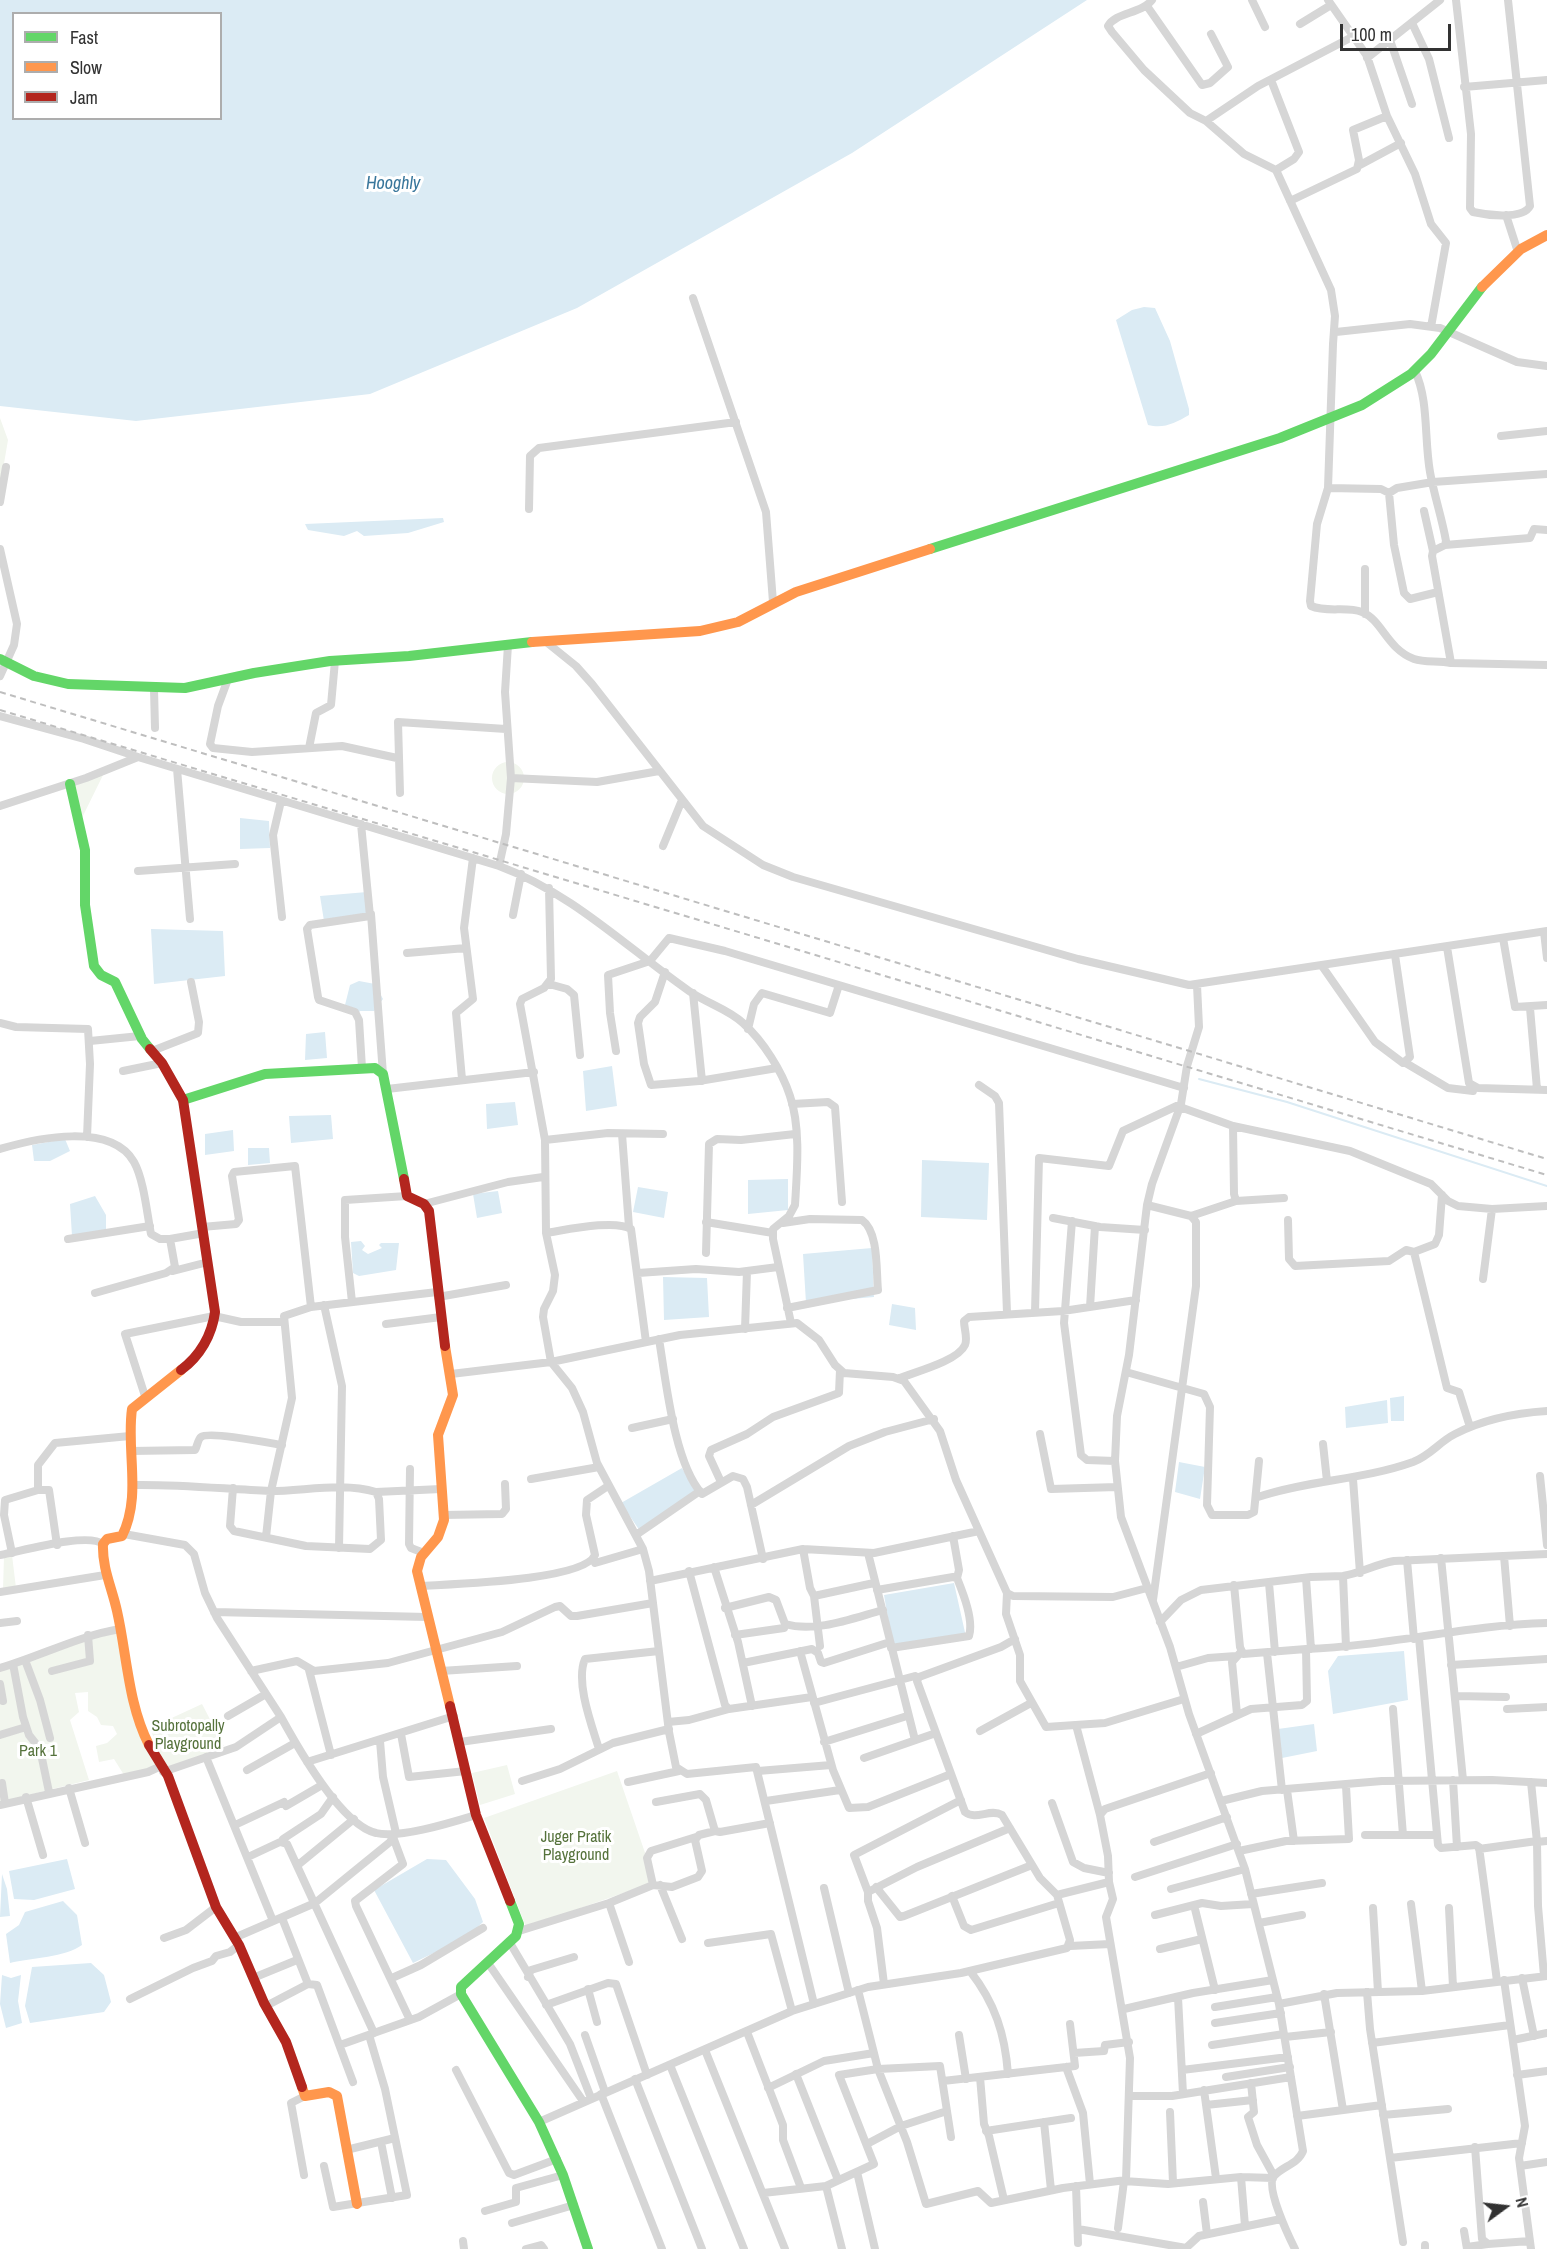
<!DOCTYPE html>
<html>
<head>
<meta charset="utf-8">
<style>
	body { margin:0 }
	#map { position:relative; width:1547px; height:2249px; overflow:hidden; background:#fff; font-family:"Archivo Narrow",sans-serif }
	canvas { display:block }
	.legend { position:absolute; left:12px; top:12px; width:210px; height:108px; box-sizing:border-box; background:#fff; border:2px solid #adadad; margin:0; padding:8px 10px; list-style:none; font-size:18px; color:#323232 }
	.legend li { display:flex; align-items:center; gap:12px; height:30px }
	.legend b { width:30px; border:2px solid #adadad }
	.north { position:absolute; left:1475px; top:2177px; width:60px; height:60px; -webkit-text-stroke:4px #fff; paint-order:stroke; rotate:75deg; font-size:16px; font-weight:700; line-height:24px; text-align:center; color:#323232 }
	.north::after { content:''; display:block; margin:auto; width:21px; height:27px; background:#323232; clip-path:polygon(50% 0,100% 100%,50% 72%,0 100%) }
	.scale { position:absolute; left:1340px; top:24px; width:111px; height:27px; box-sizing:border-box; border:3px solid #323232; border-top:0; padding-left:8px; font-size:18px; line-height:21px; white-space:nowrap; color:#323232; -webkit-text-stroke:4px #fff; paint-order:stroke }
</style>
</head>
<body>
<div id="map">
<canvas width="1547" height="2249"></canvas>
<ul class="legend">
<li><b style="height:8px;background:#63d668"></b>Fast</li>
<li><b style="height:8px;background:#ff974d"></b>Slow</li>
<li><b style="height:8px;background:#b3261e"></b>Jam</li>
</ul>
<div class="north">N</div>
<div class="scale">100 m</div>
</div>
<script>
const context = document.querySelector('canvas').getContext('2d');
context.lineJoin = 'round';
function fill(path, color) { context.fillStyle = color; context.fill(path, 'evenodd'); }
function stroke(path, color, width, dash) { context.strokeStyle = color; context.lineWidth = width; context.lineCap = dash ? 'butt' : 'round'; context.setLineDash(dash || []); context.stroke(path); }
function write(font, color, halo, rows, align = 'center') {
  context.font = font + ' "Archivo Narrow",sans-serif'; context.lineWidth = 6; context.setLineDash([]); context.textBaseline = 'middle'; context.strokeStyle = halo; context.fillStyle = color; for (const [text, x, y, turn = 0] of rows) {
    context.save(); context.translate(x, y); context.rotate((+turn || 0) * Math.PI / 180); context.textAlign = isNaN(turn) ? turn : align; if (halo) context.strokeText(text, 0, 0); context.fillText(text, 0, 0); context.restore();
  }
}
fill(new Path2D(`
	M0 418 8 440 0 487Z
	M492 778a16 16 0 1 1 32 0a16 16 0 1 1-32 0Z
	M104 773 78 826 65 787Z
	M12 1555 16 1588 3 1590 4 1556Z
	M117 1632 156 1765 147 1770 124 1775 114 1759 99 1762 96 1746 107 1743 117 1734 113 1726 101 1725 97 1717 88 1711V1692L75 1693 79 1712 70 1720 89 1780 0 1802V1671L38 1659 66 1646Z
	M202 1704 224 1746 166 1770 150 1728Z
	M507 1765 515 1794 480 1805 472 1773Z
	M617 1771 655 1882 526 1927 484 1818Z`), '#f2f6ee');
fill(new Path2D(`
	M0 0H1087L852 153 577 308 370 394 136 421 0 406ZM14 14H220V118H14Z
	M1144 307 1155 308 1170 341 1189 409V415C1175 423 1164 429 1148 425L1116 320 1132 310Z
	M443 518 444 522 408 533 364 536 357 531 344 536 308 530 305 524Z
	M240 818 269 821 270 848 240 849Z
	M367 892 368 915 324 921 320 896Z
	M151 929 223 931 225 976 154 984Z
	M359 981 375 984 383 999 374 1011H360L356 1017 344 1009 350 985Z
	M325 1032 327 1058 305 1060 306 1034Z
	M612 1066 617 1106 586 1111 583 1071Z
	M515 1102 518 1125 487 1129 486 1104Z
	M331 1115 333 1139 291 1143 289 1116Z
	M233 1130 234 1151 205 1155V1134Z
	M65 1139 70 1151 50 1161H34L32 1145Z
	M248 1148H269L270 1163 248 1165Z
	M922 1160 989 1163 987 1220 921 1217Z
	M788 1179V1210L748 1214V1180Z
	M638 1187 668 1192 664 1218 633 1212Z
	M498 1191 502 1213 477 1218 473 1194Z
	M95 1196 106 1215V1230L72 1236 70 1204Z
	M361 1241 365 1246 362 1250 368 1254 382 1248 379 1245 381 1243H399L396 1270 359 1276 353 1273 351 1242Z
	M872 1248 874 1297 806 1303 803 1254Z
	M663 1277 707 1278 709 1317 664 1320Z
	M892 1304 915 1308 916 1330 889 1325Z
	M1404 1396V1421H1391L1390 1398Z
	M1387 1400 1388 1423 1346 1428 1345 1407Z
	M1179 1462 1205 1467 1200 1499 1175 1492Z
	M682 1468 697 1493 642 1534 621 1503Z
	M954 1583 966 1637 893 1648 884 1595Z
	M1404 1651 1408 1700 1333 1714 1328 1671 1338 1656Z
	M1314 1724 1317 1751 1282 1758 1278 1729Z
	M67 1859 75 1889 34 1900 14 1899 9 1871Z
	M427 1859 446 1860 475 1899 483 1922 467 1937 413 1963 374 1890Z
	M2 1874 7 1889 10 1916 0 1917Z
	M63 1901 77 1915 82 1945C66 1957 31 1958 10 1963L6 1934 19 1925 25 1912Z
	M91 1963 104 1975 111 2002 104 2012 30 2023 25 2006 32 1967Z
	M2 1975 11 1978 21 1975 18 2001 22 2023 6 2028 0 2004Z`), '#dbebf4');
stroke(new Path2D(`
	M1199 1079 1287 1102 1547 1186`), '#dbebf4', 2);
stroke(new Path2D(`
	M1152 0C1141 14 1116 12 1108 26L1112 32 1144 70 1190 113 1206 121 1244 154 1276 170 1331 290 1335 316 1333 344 1328 488 1317 524 1310 601 1311 606C1327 613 1346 606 1362 612 1382 620 1387 649 1414 659 1425 663 1439 660 1451 663L1432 556 1433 551 1445 545 1446 541C1442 518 1434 495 1430 472 1424 438 1429 401 1415 371
	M1252 0 1265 27
	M1328 0 1367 56 1387 116 1415 174 1431 224 1446 243 1431 327
	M1456 0 1471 134 1470 208 1473 212C1486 215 1523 220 1530 206L1508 0
	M1147 6 1202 85 1210 83 1228 67 1211 34
	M1412 23 1429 59 1449 138
	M1300 24 1331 5
	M1390 40 1412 104
	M1367 58 1440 0
	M1271 80 1299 152 1294 159 1276 170
	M1464 87 1547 80
	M1206 121 1258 86 1354 36
	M1360 165 1401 143
	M1290 201 1357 169 1359 160 1353 130 1387 116
	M1506 215 1517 249
	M693 298 766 512 773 602
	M1336 332 1410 324 1440 328 1517 362 1547 366
	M1501 436 1547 431
	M1328 488 1381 489 1389 493 1394 545 1404 593 1410 599 1438 592
	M1389 493 1397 488 1433 482 1547 474
	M0 502 6 467
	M529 509 530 456 539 448 736 422
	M1424 511 1433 551
	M1445 545 1530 538 1534 529 1547 530
	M0 549 17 624 14 645 0 676
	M1365 569V614
	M545 641 576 666 592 684 703 826 763 865 793 877 1078 959 1189 985 1547 931
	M1451 663 1547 665
	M228 679 218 706 210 744 213 748 252 752 342 746 397 758
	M154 689 155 728
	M0 716 84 739 138 757
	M309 748 316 713 331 705 335 661
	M177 769 190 919
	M511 778 597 782 659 771
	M400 793 398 722 506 729
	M281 801 273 835 282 917
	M0 806 86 778 138 757 499 866 506 834 511 778 505 692 508 645
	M361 824 370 916 310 925 307 929 318 997 319 1000 355 1012 359 1020 362 1068
	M663 846 682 800
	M499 866C572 893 626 947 689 991 706 1003 728 1009 743 1023 763 1041 782 1071 790 1096 801 1128 797 1171 795 1205L789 1216 773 1229V1239L791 1323
	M138 871 235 864
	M549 888 551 979 544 988 522 999 520 1004 545 1140 546 1233 555 1275 553 1291 544 1309 543 1317 551 1362 572 1388 583 1412 597 1463 643 1549 649 1571 669 1732 676 1767 687 1774 756 1767 814 2004
	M371 914 383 1074
	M513 915 521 874
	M1544 932 1547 958
	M1503 938 1515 1007 1547 1005
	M1447 947 1469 1083 1478 1088 1547 1090
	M407 953 466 948
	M1322 966 1375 1042 1403 1063 1410 1057 1395 955
	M665 972 655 1002 640 1017 638 1023 644 1064 651 1085 699 1081 777 1068
	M549 984 567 989 574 995 580 1055
	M1197 985 1199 1027 1187 1066 1181 1104 1152 1184 1147 1205 1129 1355 1117 1416 1115 1461 1121 1517 1170 1647 1189 1714 1245 1869 1279 2004 1303 2151C1298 2164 1283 2166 1274 2176 1265 2187 1289 2237 1295 2249
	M693 993 702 1081
	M1530 1008 1537 1089
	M0 1023 16 1027 88 1029 90 1064 87 1137
	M748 1029 754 1004 762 993 830 1013 839 985
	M90 1041 140 1036
	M152 1051 198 1033 199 1022 191 982
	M616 1051 610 1013 608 975 650 961 669 938 725 951 1184 1088
	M1404 1062 1448 1088 1473 1091
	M123 1071 162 1063
	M462 1079 456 1013 473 999 464 928 473 858
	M979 1085 995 1096 999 1103 1007 1313
	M387 1089 534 1072
	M792 1104 828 1102 835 1107 842 1202
	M1180 1107 1233 1126 1350 1151 1431 1184 1448 1201 1458 1206 1492 1209 1547 1206
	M1233 1126 1234 1194 1236 1201 1284 1198
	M622 1134 629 1227
	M545 1140 608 1133 663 1134
	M0 1149C37 1138 111 1122 134 1162 144 1180 147 1214 151 1234L160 1239H170L175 1267 166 1273 95 1293
	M424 1204 508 1182 543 1177
	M1147 1205 1191 1216 1196 1222V1286L1153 1600
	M1191 1216 1236 1201
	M1053 1218 1100 1227 1145 1230
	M1288 1220 1289 1259 1295 1266 1389 1261 1406 1250 1414 1252 1447 1388 1459 1392 1470 1427
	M1072 1221 1064 1323 1081 1455 1087 1460 1115 1461
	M706 1222 773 1233
	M783 1223 810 1219 862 1220C879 1232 876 1271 878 1290L787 1308
	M202 1227 236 1224 239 1220 232 1176 234 1172 295 1166 311 1307
	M546 1233C566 1230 615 1219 631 1229L646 1342
	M68 1239 150 1226
	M170 1239 204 1233
	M1414 1252 1435 1244 1439 1235 1442 1195
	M706 1253 709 1144 717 1139 741 1140 795 1134
	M173 1271 208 1262
	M638 1273 696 1269 739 1272 778 1267
	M1483 1279 1492 1209
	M438 1297 506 1285
	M352 1302 345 1237V1200L407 1196
	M324 1305 342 1386 339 1548
	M1090 1307 1095 1226
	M1035 1312 1039 1158 1109 1166 1123 1131 1181 1104
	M386 1324 441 1317
	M745 1329 747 1271
	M659 1339C666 1381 674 1463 702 1494L733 1476 743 1479 747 1487 763 1559
	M1126 1372 1204 1394 1210 1407 1207 1505 1212 1515H1248L1254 1512 1259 1461
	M451 1374 551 1362 680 1335 797 1323 819 1340 835 1365 844 1373 893 1377 904 1381 940 1431 956 1480 1007 1593 1013 1596 1113 1597 1147 1588
	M900 1378C915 1372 958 1361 965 1345 968 1338 964 1329 964 1321L969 1317 1063 1311 1136 1300
	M145 1396 125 1334 214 1316 241 1322H283
	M632 1428 673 1419
	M1040 1434 1051 1489 1117 1487
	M1323 1444 1327 1481
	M131 1451 195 1450C197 1447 198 1439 201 1437 209 1431 270 1443 282 1445
	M410 1469 409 1544 411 1548 424 1553
	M1540 1476 1547 1545
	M531 1479 599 1467
	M1353 1479 1360 1573
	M721 1482 709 1456 711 1450 747 1434 773 1417 839 1393 840 1370
	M132 1485C179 1484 224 1489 270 1491 305 1491 342 1482 376 1492L379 1499 381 1540 370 1549 306 1546 234 1531 230 1526 233 1488
	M376 1492 441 1489
	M1258 1497C1308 1480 1363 1480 1413 1462 1431 1455 1439 1442 1455 1434 1482 1420 1516 1413 1547 1411
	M751 1505 849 1446 885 1432 934 1419
	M443 1515 502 1514 506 1509 505 1484
	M124 1534 185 1545 194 1554 205 1593 217 1618 281 1717 236 1747 163 1772
	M636 1535 700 1491
	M953 1536 959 1570 957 1578
	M266 1537 271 1491 292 1398 284 1316 311 1307 437 1292
	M57 1545 49 1490H38V1465L55 1443 130 1436
	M803 1549 810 1588 814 1596 874 1583
	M12 1553 4 1515 5 1500 38 1490
	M868 1553 915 1740
	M0 1555C22 1551 88 1532 103 1544
	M1504 1556 1510 1626
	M1441 1558 1463 1780
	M1407 1560 1414 1639
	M595 1563 643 1549
	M714 1567 738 1642 752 1706
	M689 1571 725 1705 729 1709 812 1697
	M1343 1576 1346 1647
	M1306 1578 1311 1649
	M650 1581 803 1549 874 1553 979 1531
	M1269 1583 1275 1652
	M1234 1585 1240 1647 1243 1654 1306 1649
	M420 1586C449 1584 584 1581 595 1555L586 1515 587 1500 608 1486
	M877 1590 953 1577 957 1578C963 1593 974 1620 969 1636L891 1648
	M0 1592 105 1575
	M1007 1593 1006 1614 1020 1655V1681L1046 1727 1105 1723 1184 1699
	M814 1596 820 1646
	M725 1608 769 1597 776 1600 785 1624C816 1633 853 1618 883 1610
	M214 1612 427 1617
	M1160 1622 1181 1600 1201 1590 1311 1577 1343 1576C1361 1573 1376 1564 1394 1561L1547 1554
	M0 1623 17 1621
	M735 1635 784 1628
	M1419 1638 1438 1845 1441 1848 1476 1845 1479 1847 1497 1981
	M1015 1639 1001 1647 919 1677 917 1681 965 1812C976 1821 990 1808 1002 1815L1040 1878 1057 1895
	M800 1651 833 1770 849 1808 868 1807 951 1774
	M1267 1653 1282 1790
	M25 1660 40 1700 50 1738
	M743 1663 812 1649 818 1653 821 1662 824 1663 890 1642
	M13 1664 23 1717 29 1735 40 1749 49 1792
	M1451 1665 1547 1659
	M1176 1667 1208 1658 1236 1656
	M0 1668C41 1656 78 1636 120 1629
	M309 1670 331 1755
	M52 1671 90 1661 88 1635
	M251 1671 297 1661 314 1671 388 1663 502 1632 555 1607 560 1606 571 1616H577L653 1603
	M441 1671 517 1666
	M0 1684 3 1701
	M1456 1696 1506 1697
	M814 1703 915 1676
	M1393 1709 1403 1835
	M1507 1709 1547 1707
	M1237 1714 1232 1662 1241 1652
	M228 1716 266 1694
	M281 1717C298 1748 341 1825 376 1833 399 1839 453 1822 476 1815
	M668 1722 689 1720 729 1709
	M1076 1725 1100 1815
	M980 1731 1031 1703
	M401 1734 409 1777 466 1771
	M1196 1734 1251 1709 1302 1705 1307 1701 1306 1649C1388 1646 1465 1625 1547 1623
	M0 1735 26 1727
	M460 1742 551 1729
	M824 1742 907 1716
	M599 1749C592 1726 575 1682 585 1659L659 1651
	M206 1757 273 1921
	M864 1758 936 1733
	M307 1762 454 1716
	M247 1770 295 1743
	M758 1771 831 1765
	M1453 1780 1457 1847
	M522 1781 560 1769 613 1743 669 1729
	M628 1782 679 1771
	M1531 1782 1537 1842
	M2 1783 5 1803
	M69 1788 85 1843
	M1287 1790 1294 1841
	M26 1797 43 1855
	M766 1801 840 1790
	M1221 1801 1262 1791 1382 1781 1492 1780 1547 1783
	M656 1802 700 1794 706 1800 715 1831 720 1832 770 1823
	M1052 1803 1073 1862 1084 1868 1109 1873
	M0 1805 148 1772 159 1767
	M286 1806 322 1785
	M235 1825 284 1802
	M1365 1835H1437
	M393 1837 403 1864 355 1901 356 1906 410 2020
	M283 1839 321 1814 333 1797
	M1154 1842 1227 1817
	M1479 1849 1537 1841
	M1239 1851 1286 1841 1349 1839 1346 1786
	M248 1857 280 1842 287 1844 374 2033
	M298 1865 354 1819
	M1135 1877 1237 1844
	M1109 1882 1108 1856 1100 1815 1105 1809 1211 1773
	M653 1885 647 1858 651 1851 696 1837
	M660 1885 682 1939
	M876 1887 900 1917 904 1916 1032 1865
	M824 1888 849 1993
	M1171 1889 1245 1869
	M868 1892 854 1855 961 1800
	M1251 1894 1322 1883
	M952 1896 964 1926 971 1930 1059 1903
	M609 1903 629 1962
	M1411 1904 1422 1991
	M1194 1905 1215 1990
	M1373 1908 1378 1992
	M1449 1908 1453 1987
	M1155 1915 1202 1903 1221 1906 1253 1904
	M282 1918 308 1984
	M1259 1923 1302 1915
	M519 1931 609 1903 653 1885 672 1887 698 1877 702 1871 695 1840 699 1835 715 1831
	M164 1938 186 1930 216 1907
	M234 1938 315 1903 390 1842 396 1833 383 1777 380 1741
	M510 1943 570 2044 591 2098
	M708 1943 771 1934 792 2011
	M1070 1946 1110 1944
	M1160 1949 1202 1939
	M488 1963 583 2101
	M970 1971C995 2003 1005 2034 1008 2074
	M1544 1976 1538 1906 1537 1842 1547 1841
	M528 1977 531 1970 574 1957
	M253 1978 297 1960
	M392 1978 421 1965 483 1928
	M1522 1978 1534 2036
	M1504 1980 1525 2126 1519 2158 1531 2249
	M884 1984 877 1928 868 1901V1892L917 1867 1010 1828
	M588 1989 597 2022
	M1367 1992 1370 2029 1403 2242
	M1324 1994 1343 2110
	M1178 1997 1183 2094
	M130 1999 193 1968 212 1961 216 1956 230 1952 239 1945
	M1279 2004 1337 1993 1422 1991 1547 1976
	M546 2005 608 1983 616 1984 647 2075
	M266 2006 308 1984 317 1985 353 2082
	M1215 2007 1277 1997
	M1124 2009 1193 1993 1273 1980
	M1215 2023 1281 2013
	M747 2032 783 2125V2140L801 2188
	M585 2035 605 2092
	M959 2035 966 2079
	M1285 2037 1331 2032
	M1513 2040 1547 2033
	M1372 2043 1510 2025
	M340 2045 419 2017 461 1994
	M1212 2045 1284 2034
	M705 2050 785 2249
	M1074 2053 1104 2051 1105 2045 1129 2042
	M670 2065 744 2249
	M1066 2067 1083 2113 1090 2184
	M456 2070 509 2173 514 2175 557 2159
	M1182 2070 1288 2057
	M796 2074 838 2180
	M1517 2075 1547 2071
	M980 2077 984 2124 989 2136 1004 2200
	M1226 2077 1290 2067
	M635 2079 702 2249
	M943 2081 1075 2066 1070 2024
	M1251 2083 1254 2112 1248 2117 1257 2145 1274 2176
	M768 2088 824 2061 874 2053
	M1204 2090 1216 2178
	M601 2094 662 2249
	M1129 2096H1172L1291 2077
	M1206 2105 1253 2100
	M1170 2112 1173 2183
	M1383 2115 1448 2109
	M1297 2116 1382 2105
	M539 2122 792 2011 868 1987 961 1973 1067 1948 1070 1940 1057 1895 1109 1882 1113 1899 1106 1917 1130 2058 1126 2180 1063 2188 991 2203 978 2191 926 2204 907 2142 878 2069 858 1990
	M1044 2122 1051 2190
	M901 2126 947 2111
	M986 2131 1071 2118
	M381 2142 392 2198
	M867 2144 901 2126
	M1475 2147 1482 2239 1488 2244 1530 2241
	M346 2150 395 2138
	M1390 2158 1522 2143
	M324 2166 333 2207 407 2195 385 2089 369 2035
	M1520 2166 1547 2162
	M857 2172 875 2249
	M304 2175 291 2103 305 2096
	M1241 2177 1245 2226
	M1076 2186 1078 2243
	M763 2193 826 2186
	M1203 2202 1207 2234
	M485 2211 516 2202V2188L563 2175
	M512 2223 574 2205
	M1118 2228 1124 2181 1168 2184 1241 2177 1273 2178
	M1078 2229 1186 2248 1199 2236 1281 2219
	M1464 2231 1467 2249
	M463 2241 464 2249
	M1425 2245V2249
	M1467 2247 1488 2244
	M526 2249 541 2245 544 2249
	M842 2249 826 2186 874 2164 839 2075 878 2069 940 2066 951 2137`), '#d6d6d6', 8);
stroke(new Path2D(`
	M930 549 1280 438 1362 405 1411 374 1431 354 1482 287
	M0 659 34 676 68 684 185 688 254 673 330 661 409 656 532 642
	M70 784 85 850V905L94 966 101 975 115 982 142 1039 150 1049
	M183 1100 265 1074 375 1068 383 1074 404 1179
	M510 1901 519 1924 516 1936 461 1987V1994L539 2122 563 2175 588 2249`), '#63d668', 10);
stroke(new Path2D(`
	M1482 287 1521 249 1547 235
	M532 642 700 631 738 622 796 592 930 549
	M445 1346 453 1395 438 1435 444 1520 438 1537 421 1557 417 1571 450 1706
	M149 1745C128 1704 127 1655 117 1611 112 1588 102 1568 103 1544L107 1539 122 1536C142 1496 126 1451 132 1409L181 1370
	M302 2087 305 2096 329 2092 337 2096 357 2204`), '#ff974d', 10);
stroke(new Path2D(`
	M150 1049 162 1063 183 1100 215 1312C212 1335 200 1356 181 1370
	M404 1179 407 1196 424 1204 429 1211 445 1346
	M450 1706 476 1815 510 1901
	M149 1745 168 1776 216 1907 239 1945 264 2003 286 2042 302 2087`), '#b3261e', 10);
stroke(new Path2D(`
	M0 692 1547 1159
	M0 710 1547 1175`), '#bebebe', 2, [6, 4.5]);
write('16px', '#55723b', '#fff', [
	["Subrotopally",188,1727],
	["Playground",188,1745],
	["Park 1",38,1752],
	["Juger Pratik",576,1838],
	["Playground",576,1856]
]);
write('italic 18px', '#38769b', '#fff', [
	["Hooghly",393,184]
]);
</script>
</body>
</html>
